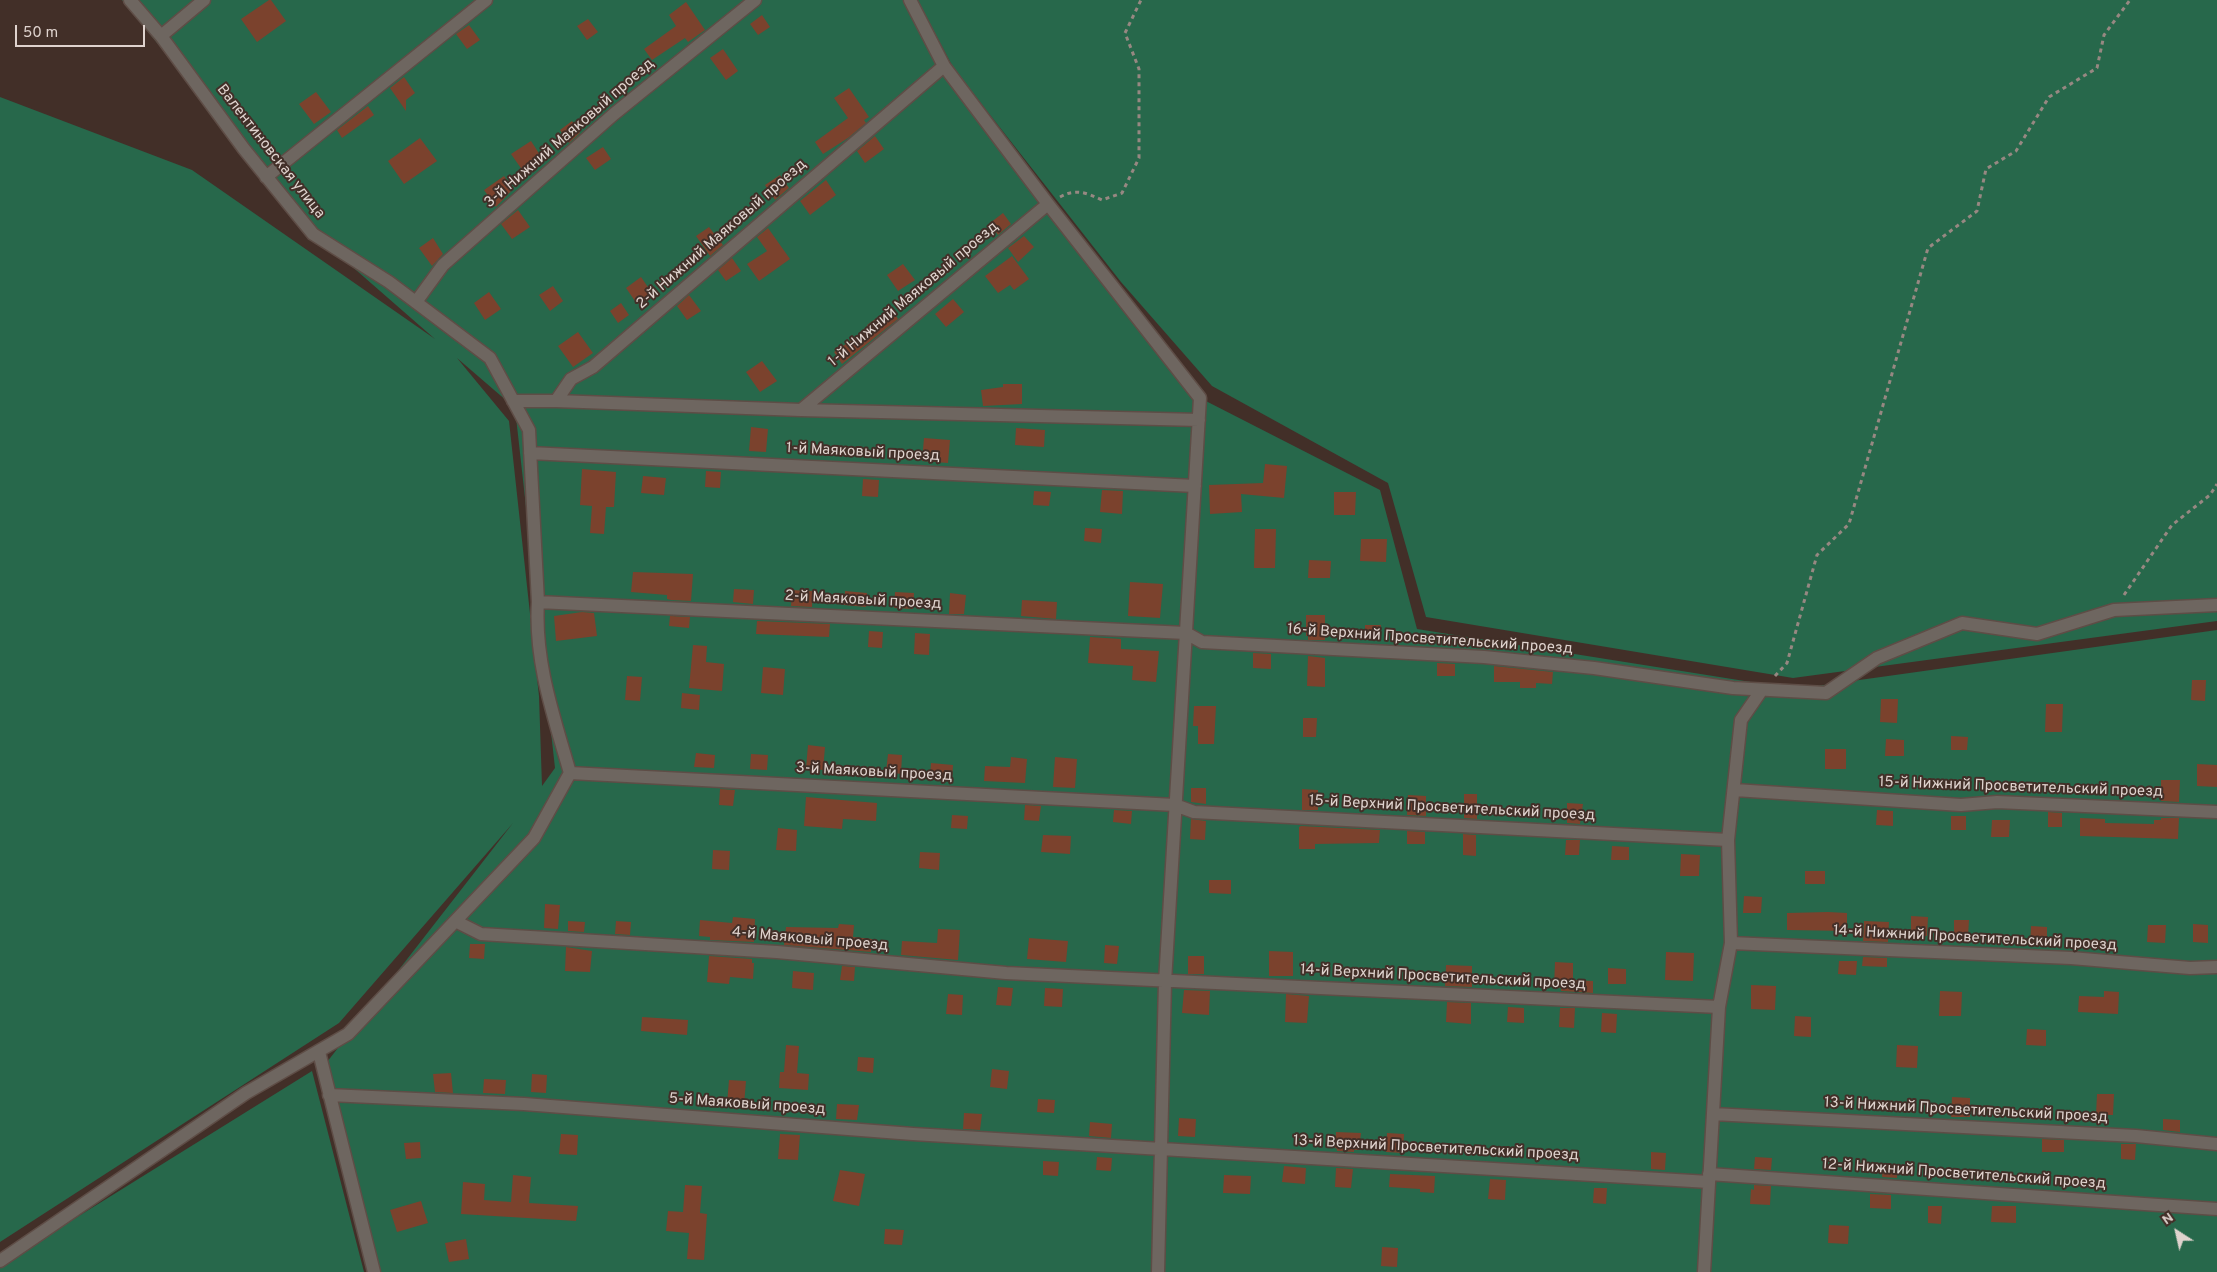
<!DOCTYPE html>
<html>
<head>
<meta charset="utf-8">
<style>
	body { margin:0 }
	#map { position:relative; width:2217px; height:1272px; overflow:hidden; background:#422f28; font-family:Overpass,sans-serif }
	canvas { display:block }
	.north { position:absolute; left:2152px; top:1207px; width:50px; height:50px; -webkit-text-stroke:4px #422f28; paint-order:stroke; rotate:325deg; font-size:14px; font-weight:700; line-height:20px; text-align:center; color:#dfd3ce }
	.north::after { content:''; display:block; margin:auto; width:18px; height:22px; background:#dfd3ce; clip-path:polygon(50% 0,100% 100%,50% 72%,0 100%) }
	.scale { position:absolute; left:15px; top:25px; width:130px; height:22px; box-sizing:border-box; border:2px solid #dfd3ce; border-top:0; padding-left:6px; font-size:15px; line-height:18px; white-space:nowrap; color:#dfd3ce; -webkit-text-stroke:4px #422f28; paint-order:stroke }
</style>
</head>
<body>
<div id="map">
<canvas width="2217" height="1272"></canvas>
<div class="north">N</div>
<div class="scale">50 m</div>
</div>
<script>
const context = document.querySelector('canvas').getContext('2d');
context.lineJoin = 'round';
function fill(path, color) { context.fillStyle = color; context.fill(path, 'evenodd'); }
function stroke(path, color, width, dash) { context.strokeStyle = color; context.lineWidth = width; context.lineCap = dash ? 'butt' : 'round'; context.setLineDash(dash || []); context.stroke(path); }
function write(font, color, halo, rows, align = 'center') {
  context.font = font + ' Overpass,sans-serif'; context.lineWidth = 4; context.setLineDash([]); context.textBaseline = 'middle'; context.strokeStyle = halo; context.fillStyle = color; for (const [text, x, y, turn = 0] of rows) {
    context.save(); context.translate(x, y); context.rotate((+turn || 0) * Math.PI / 180); context.textAlign = isNaN(turn) ? turn : align; if (halo) context.strokeText(text, 0, 0); context.fillText(text, 0, 0); context.restore();
  }
}
fill(new Path2D(`
	M122 0H906L943 71 1200 398 1380 490 1417 629 1795 689 2217 630V1272H379L327 1062 513 823 339 1023 0 1242V97L192 170 435 339 309 229ZM457 358 515 408 555 768 542 786 539 696 509 421Z
	M917 0H2217V621L1793 678 1426 617 1388 483 1212 386 1121 282 954 69Z
	M312 1071 364 1272H0V1265Z`), '#27684b');
fill(new Path2D(`
	M269 0H271L286 21 257 42 241 19Z
	M686 2 705 30 688 42 685 38 652 60 644 49 676 26 669 15Z
	M762 15 770 27 758 35 750 24Z
	M588 19 598 32 587 40 577 26Z
	M469 25 480 40 467 49 456 34Z
	M723 49 738 71 726 80 710 58Z
	M404 77 415 93 406 100V111L390 88Z
	M849 88 869 117 864 120 866 123 848 138 823 154 815 142 848 118 834 98Z
	M316 92 331 112 314 124 299 104Z
	M368 106 374 115 342 138 337 130Z
	M572 121 580 133 569 143 560 130Z
	M875 136 884 149 865 163 857 151Z
	M420 138 437 161 404 184 388 161Z
	M531 141 544 161 525 174 511 154Z
	M603 147 611 159 595 170 586 158Z
	M780 175 789 188 775 200 765 185Z
	M504 176 513 189 496 207 484 190Z
	M826 180 836 195 810 215 800 201Z
	M518 210 530 227 512 239 501 224Z
	M1003 213 1011 224 998 235 990 223Z
	M709 227 723 245 710 256 696 236Z
	M768 228 790 259 759 281 747 264 767 251 757 237Z
	M1024 236 1034 247 1018 262 1008 248Z
	M433 238 443 254 432 266 419 248Z
	M1012 256 1029 279 1014 290 1010 285 998 293 985 276Z
	M732 258 741 271 726 281 718 270Z
	M903 264 915 280 898 291 887 275Z
	M641 277 652 293 637 304 626 288Z
	M553 286 563 301 550 311 539 295Z
	M489 292 501 309 485 320 474 303Z
	M689 295 701 311 687 320 677 306Z
	M953 299 964 312 946 327 935 314Z
	M621 303 629 315 618 323 610 311Z
	M891 308 898 319 842 364 834 352 869 328 867 325Z
	M578 332 593 353 573 367 558 346Z
	M762 361 777 381 760 392 746 372Z
	M1003 384H1022V404L983 406 981 390 1003 387Z
	M751 427 768 429 766 452 749 451Z
	M1016 428 1045 430 1044 447 1015 445Z
	M924 438 950 440 948 463 922 461Z
	M1265 464 1287 466 1284 498 1241 494 1242 512 1210 514 1209 485 1263 483Z
	M582 469 616 472 614 507H606L604 534 590 533 592 506 580 505Z
	M706 471 721 472 720 488 705 487Z
	M643 476 666 478 664 495 641 493Z
	M863 479 879 480 878 497 862 496Z
	M1102 490 1123 491 1122 514 1100 512Z
	M1034 491 1051 492 1049 506 1033 505Z
	M1334 492H1356L1355 515H1334Z
	M1085 528 1102 529 1101 543 1084 541Z
	M1255 529H1276L1275 568H1254Z
	M1361 539H1387L1386 562 1360 561Z
	M1309 560 1331 561 1330 578H1308Z
	M633 572 693 574 691 601 671 600 667 599V595L631 592Z
	M1130 582 1163 584 1160 618 1128 616Z
	M734 589 754 590 753 604 733 602Z
	M792 590 813 591 812 607 791 606Z
	M845 591 867 593 866 607 844 605Z
	M895 592 914 593 913 609 894 608Z
	M950 593 966 595 964 614H949Z
	M1022 600 1057 602 1056 619 1021 616Z
	M582 612 594 613 597 636 556 641 554 616Z
	M1306 615H1325V640H1308V636H1306Z
	M670 616 690 617 689 628 669 626Z
	M757 621 830 624 829 637 756 634Z
	M1365 625H1381L1380 640H1365Z
	M869 631 883 632 882 648 868 647Z
	M915 633 930 634 929 655 914 654Z
	M1090 637 1121 639V649L1159 651 1156 682 1132 680 1133 666 1088 663Z
	M693 645 707 646 706 662 724 664 722 691 689 688Z
	M1253 653 1271 654V669L1253 668Z
	M1308 656 1325 658V687L1307 686Z
	M1437 663 1455 664V676H1437Z
	M1494 666 1553 672 1552 684 1536 683V688H1520V682H1494Z
	M763 667 785 669 783 695 761 693Z
	M627 676 642 677 640 701 625 700Z
	M2192 680H2206L2205 701 2191 700Z
	M682 693 700 695 699 710 681 708Z
	M1881 699H1898L1897 723 1880 722Z
	M2046 704H2063L2062 732H2045Z
	M1194 706H1216L1214 744H1198V726H1193Z
	M1303 718H1317L1316 737H1303Z
	M1951 736 1968 737 1967 750H1951Z
	M1886 739 1904 740V756H1885Z
	M808 745 825 747 823 770 806 768Z
	M1825 749H1846V769H1825Z
	M696 753 715 755 714 768 694 767Z
	M751 754 768 755 767 770 750 769Z
	M888 754 902 755 901 774 886 772Z
	M1011 757 1027 759 1025 783 984 781 985 766 1010 767Z
	M1055 757 1077 759 1075 788 1053 787Z
	M931 763 953 765 952 779 930 777Z
	M2197 764 2217 765V787L2197 786Z
	M2161 780H2180L2179 802 2161 801Z
	M1191 788H1206V804L1191 802Z
	M720 789 735 790 733 806 719 805Z
	M1302 789 1318 790V810H1302Z
	M1464 794H1477V819L1464 818Z
	M1408 795 1426 796V816L1407 815Z
	M806 797 877 803 876 821 843 819 842 829 804 826Z
	M1567 803 1583 804 1580 824 1567 823Z
	M1025 805 1041 806 1039 821 1024 820Z
	M1114 810 1132 811 1131 824 1113 822Z
	M1877 810 1893 811V826L1876 825Z
	M2048 812 2062 813V827H2048Z
	M952 815 968 816 967 829 951 828Z
	M1951 816H1966V830H1951Z
	M2080 818 2105 819V823L2154 824V820H2161V818H2179L2178 839 2080 836Z
	M1191 819 1206 821 1205 840 1190 839Z
	M1992 820H2010L2009 837H1991Z
	M1301 826 1380 830 1379 843 1315 844V849H1299V827Z
	M778 828 797 830 796 851 776 850Z
	M1407 831 1425 832V844H1407Z
	M1463 834 1476 835V856L1463 855Z
	M1043 835 1071 836 1070 854 1041 852Z
	M1566 840H1580L1579 855H1565Z
	M1612 846 1629 847V860H1611Z
	M713 850 730 851 729 870 712 869Z
	M920 852 940 853 939 870 919 868Z
	M1681 854 1700 855 1699 876H1680Z
	M1805 871H1825V884H1805Z
	M1209 880H1231V894L1209 893Z
	M1744 896 1762 897 1761 913H1743Z
	M545 904 560 905 558 929 544 928Z
	M1828 912 1847 913V931L1787 930V913Z
	M1911 916 1928 917 1927 936 1911 935Z
	M733 917 755 919 754 942 710 940V937L699 936 700 920 732 923Z
	M1954 920H1969L1968 937H1954Z
	M568 921 585 922 584 932 568 931Z
	M616 921 631 922 630 935 615 934Z
	M1864 921 1889 922 1888 942 1863 941Z
	M839 924 854 925 853 937 872 939 871 952 784 945 786 927 838 928Z
	M2193 924 2208 925V943L2193 942Z
	M2148 925H2166L2165 943 2147 942Z
	M2031 926 2047 927V945H2030Z
	M938 929 960 930 958 960 901 955 902 941 937 943Z
	M1029 938 1068 941 1066 962 1027 959Z
	M470 944H485L484 959 469 958Z
	M1105 945 1119 946 1117 964 1104 963Z
	M566 947 592 951 590 972 565 971Z
	M1269 951 1293 952V976H1269Z
	M1666 952 1694 953 1693 981 1665 980Z
	M709 956 752 959V963H754L753 979 730 977 729 984 707 982Z
	M1188 956H1204V974H1188Z
	M1863 957 1887 958V967L1862 966Z
	M1839 961H1857L1856 975 1838 974Z
	M1555 962 1573 963V980L1593 981V993L1561 991V988L1554 987Z
	M1446 965 1472 966V987L1445 986Z
	M842 966 855 967 854 981 840 980Z
	M1608 968 1626 969V984H1608Z
	M793 971 814 973 813 990 792 988Z
	M1751 985 1776 986 1775 1010 1751 1009Z
	M998 987 1013 988 1011 1006 996 1005Z
	M1045 988 1063 989 1062 1007 1044 1006Z
	M1184 990 1210 991 1209 1015 1182 1013Z
	M1940 991 1962 992 1961 1016H1939Z
	M2104 991 2119 992 2118 1014 2078 1012 2079 996 2104 997Z
	M948 994 963 995 962 1015 946 1014Z
	M1286 994 1309 996 1307 1023 1285 1022Z
	M1447 1002 1471 1003V1024L1446 1022Z
	M1508 1007 1524 1008V1023L1507 1022Z
	M1560 1008H1575L1574 1028 1559 1027Z
	M1602 1013 1617 1014 1616 1033 1601 1032Z
	M1795 1016 1811 1017V1037L1794 1036Z
	M642 1017 688 1020 687 1035 641 1031Z
	M2027 1029 2046 1030V1046L2026 1045Z
	M786 1045 799 1046 797 1073 809 1074 808 1090 779 1088 780 1072H784Z
	M1897 1045 1918 1046 1917 1068 1896 1067Z
	M858 1057 874 1058 873 1073 857 1071Z
	M992 1069 1009 1071 1007 1089 990 1087Z
	M451 1073 453 1093 435 1092 433 1074Z
	M532 1074 547 1075 546 1093 531 1092Z
	M484 1079 506 1080 505 1094 483 1093Z
	M729 1080 746 1081 744 1105 727 1104Z
	M2097 1094H2114L2113 1115H2096Z
	M1952 1097 1970 1098V1117H1951Z
	M1038 1099 1055 1100 1054 1113 1037 1112Z
	M837 1104 859 1105 857 1120 836 1119Z
	M964 1113 982 1114 980 1130 963 1129Z
	M1179 1118 1196 1119 1195 1137 1178 1136Z
	M2163 1119 2180 1120V1132L2163 1130Z
	M1090 1122 1112 1124 1111 1138 1089 1136Z
	M1336 1132 1361 1133 1359 1150H1354V1152L1337 1151V1149L1335 1148Z
	M1387 1133 1404 1134 1403 1153 1386 1152Z
	M561 1134 578 1135 577 1155 559 1154Z
	M780 1134 800 1135 798 1160 778 1159Z
	M2042 1139 2064 1140V1152H2042Z
	M420 1142 421 1158 406 1159 404 1143Z
	M2121 1144H2136L2135 1160 2121 1159Z
	M1651 1152 1666 1153 1665 1170 1651 1169Z
	M1097 1157 1112 1158 1111 1171 1096 1170Z
	M1755 1157 1772 1158 1771 1170 1754 1169Z
	M1043 1161 1059 1162 1058 1176 1043 1175Z
	M1883 1164 1898 1165 1897 1178 1882 1177Z
	M1284 1166 1306 1168 1305 1184 1282 1182Z
	M1336 1168 1353 1169 1351 1188 1335 1187Z
	M840 1170 865 1174 859 1206 833 1201Z
	M1390 1174 1435 1176 1434 1193 1420 1192V1189L1389 1187Z
	M513 1175 531 1177 529 1203 578 1206 576 1221 461 1214 463 1182 485 1184 484 1200 511 1202Z
	M1224 1175 1251 1176 1250 1194 1223 1193Z
	M1490 1179 1506 1180 1505 1200 1488 1199Z
	M685 1185 702 1186 700 1213 707 1214 704 1260 687 1259 689 1233 666 1231 668 1211 683 1212Z
	M1754 1185 1771 1186 1770 1205 1750 1204 1751 1189 1754 1190Z
	M1594 1188H1607L1606 1204 1593 1203Z
	M1870 1194 1891 1195V1209L1870 1208Z
	M421 1201 428 1223 397 1232 390 1210Z
	M1928 1206H1942L1941 1224 1928 1223Z
	M1992 1206H2016V1223L1991 1222Z
	M1829 1225 1849 1226 1848 1244 1828 1243Z
	M885 1229 904 1230 902 1245 884 1244Z
	M466 1239 469 1259 449 1262 445 1243Z
	M1382 1247 1398 1248 1397 1267 1381 1266Z`), '#7b422d');
const minor = new Path2D(`
	M910 0 944 66 1048 204 1200 398 1165 982 1158 1272
	M161 36 204 0
	M266 177 486 0
	M416 302 443 265 614 114 755 0
	M513 401H556L571 379 593 367 944 66
	M556 401 801 410 1199 420
	M801 410 1048 204
	M530 453 1195 486
	M538 602 1186 633 1202 642 1484 657 1594 668 1733 688 1826 693 1877 658 1962 623 2037 634 2114 610 2217 605
	M570 773 1175 805 1194 812 1728 840
	M1735 790 1961 805 1997 802 2217 812
	M455 921 481 934 777 952 1006 973 1719 1007
	M1731 943 2071 958 2190 968 2217 967
	M319 1052 374 1272
	M329 1095 524 1104 913 1134 1709 1182
	M1713 1114 2136 1136 2217 1144
	M1709 1174 2217 1209
	M0 1261 246 1093 348 1034 534 838 570 773C554 717 534 661 538 602L529 430 490 358 389 282 313 234 244 149 161 36 130 0
	M1704 1272 1719 1007 1731 943 1728 840 1741 720 1761 691`);
stroke(minor, '#5e4d46', 15);
stroke(new Path2D(`
	M1060 197C1076 188 1087 193 1102 200L1122 193 1139 158V69L1125 33 1141 0
	M2124 595 2172 525 2210 495 2217 484
	M1775 676 1787 663 1817 555 1849 524 1928 248 1977 211 1986 169 2016 151 2049 97 2097 68 2104 35 2130 0`), '#978882', 3, [4, 4]);
stroke(minor, '#6e6660', 12);
write('15px', '#dfd3ce', '#422f28', [
	["3-й Нижний Маяковый проезд",570,134,-41],
	["Валентиновская улица",270,152,52],
	["2-й Нижний Маяковый проезд",722,235,-41],
	["1-й Нижний Маяковый проезд",914,295,-40],
	["1-й Маяковый проезд",863,453,3],
	["2-й Маяковый проезд",863,601,3],
	["16-й Верхний Просветительский проезд",1430,640,4],
	["3-й Маяковый проезд",874,773,3],
	["15-й Нижний Просветительский проезд",2021,788,2],
	["15-й Верхний Просветительский проезд",1452,809,3],
	["14-й Нижний Просветительский проезд",1975,939,3],
	["4-й Маяковый проезд",810,940,5],
	["14-й Верхний Просветительский проезд",1443,978,3],
	["5-й Маяковый проезд",747,1105,4],
	["13-й Нижний Просветительский проезд",1966,1111,3],
	["13-й Верхний Просветительский проезд",1436,1149,3],
	["12-й Нижний Просветительский проезд",1964,1175,4]
]);
</script>
</body>
</html>
